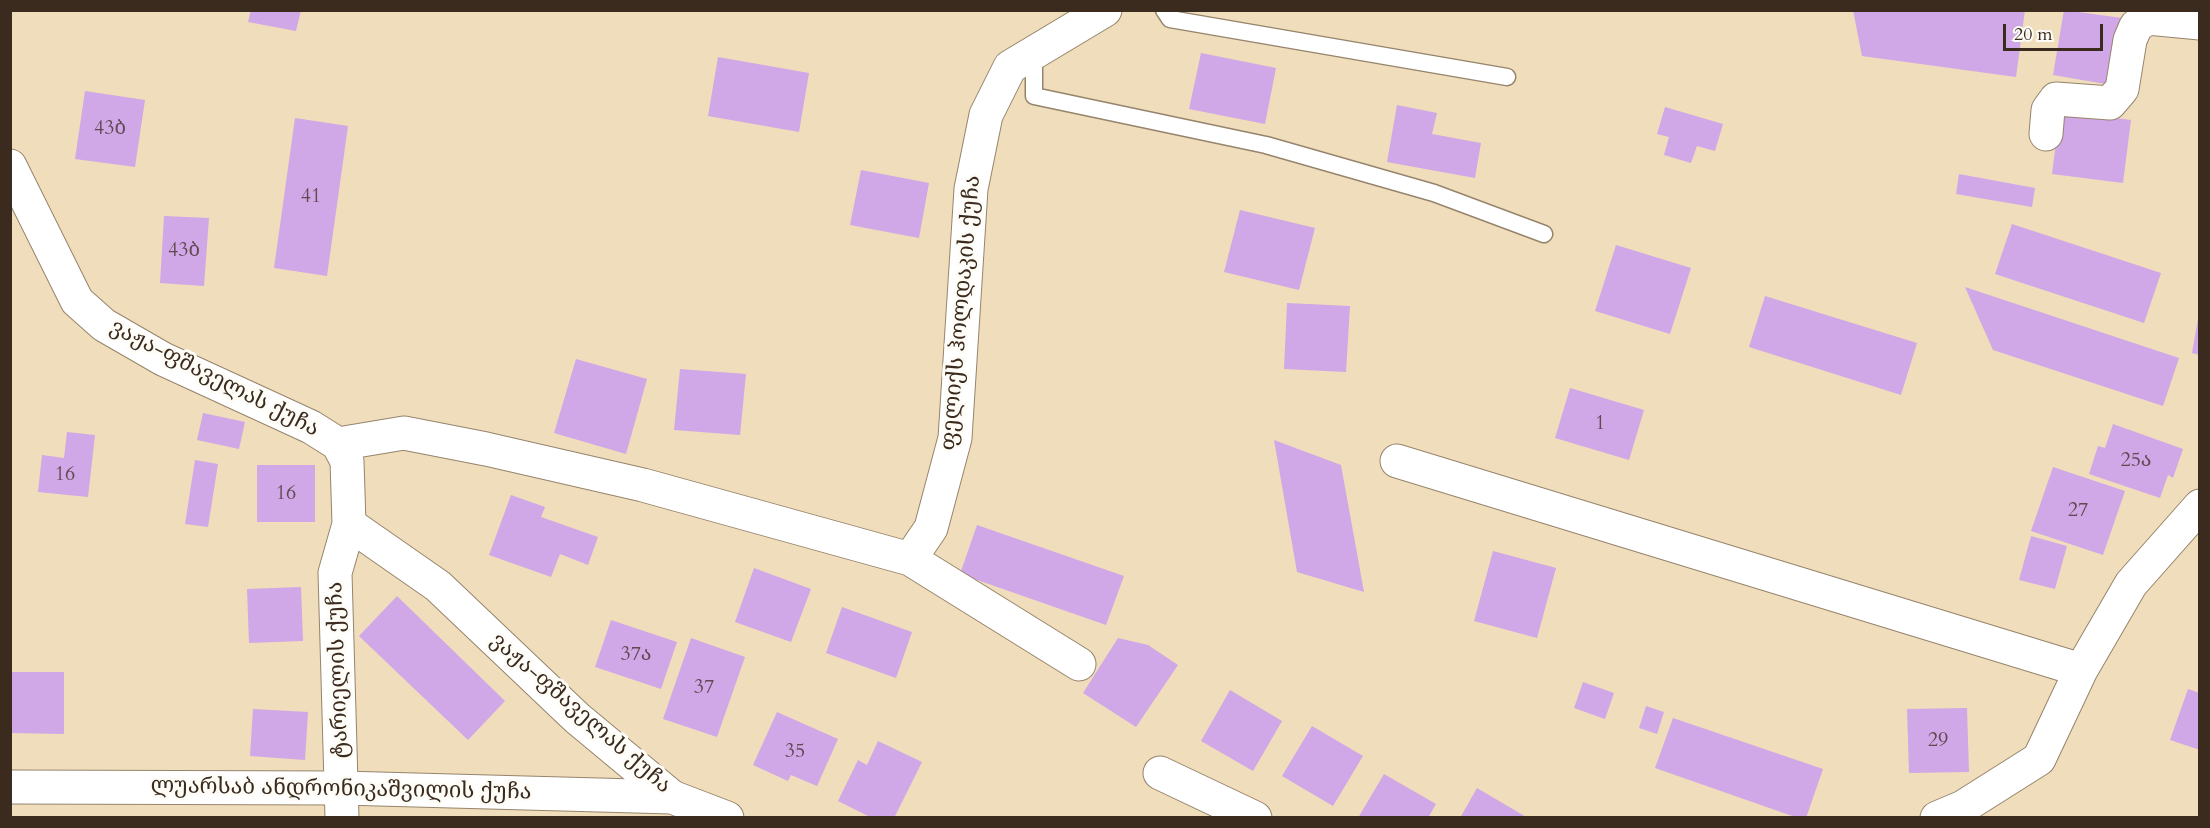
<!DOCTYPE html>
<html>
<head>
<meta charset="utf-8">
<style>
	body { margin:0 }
	#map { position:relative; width:2210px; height:828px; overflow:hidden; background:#f0ddbb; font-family:Cardo,serif }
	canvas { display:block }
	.frame { position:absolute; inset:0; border:12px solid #3b2a1e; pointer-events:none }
	.scale { position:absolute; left:2003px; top:24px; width:100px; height:27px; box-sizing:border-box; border:3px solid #3b2a1e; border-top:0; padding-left:8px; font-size:18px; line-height:21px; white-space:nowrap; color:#3b2a1e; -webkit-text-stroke:4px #fdfcf7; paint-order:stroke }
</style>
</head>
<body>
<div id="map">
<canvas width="2210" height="828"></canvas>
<div class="frame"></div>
<div class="scale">20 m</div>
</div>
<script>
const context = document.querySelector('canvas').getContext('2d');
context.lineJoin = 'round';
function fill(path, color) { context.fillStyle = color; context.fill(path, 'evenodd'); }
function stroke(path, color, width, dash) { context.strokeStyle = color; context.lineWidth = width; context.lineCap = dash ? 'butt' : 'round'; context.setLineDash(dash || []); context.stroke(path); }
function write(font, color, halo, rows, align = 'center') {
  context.font = font + ' Cardo,"Noto Serif Georgian",serif'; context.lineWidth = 6; context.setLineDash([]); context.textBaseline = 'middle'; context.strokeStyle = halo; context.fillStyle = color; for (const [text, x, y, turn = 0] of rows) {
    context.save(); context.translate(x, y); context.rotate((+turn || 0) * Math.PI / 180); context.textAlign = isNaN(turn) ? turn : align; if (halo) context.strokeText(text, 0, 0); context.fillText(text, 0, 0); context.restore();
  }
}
fill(new Path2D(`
	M251 10H301L296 31 248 22Z
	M1853 10H2025L2016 77 1862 56Z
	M2064 10 2122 18 2111 85 2053 75Z
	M1201 53 1276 68 1265 124 1189 109Z
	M718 57 809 73 799 132 708 116Z
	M85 91 145 100 135 167 75 159Z
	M1397 105 1437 113 1432 134 1481 143 1475 178 1387 162Z
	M1665 107 1723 124 1715 151 1697 146 1691 163 1664 155 1669 137 1657 134Z
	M2060 111 2131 120 2123 183 2052 174Z
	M295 118 348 126 327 276 274 268Z
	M861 170 929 183 919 238 850 225Z
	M1959 174 2035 188 2032 207 1956 194Z
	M1240 210 1315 228 1299 290 1224 272Z
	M164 216 209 218 204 286 160 283Z
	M2012 224 2161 273 2144 323 1995 274Z
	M1616 245 1691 268 1670 334 1595 311Z
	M1965 287 2179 358 2163 406 1993 350Z
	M1765 296 1917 343 1901 395 1749 347Z
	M1287 303 1350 306 1346 372 1284 369Z
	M2198 319H2200V355L2192 353Z
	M576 359 647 379 626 454 554 433Z
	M680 369 746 374 740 435 674 430Z
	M1570 388 1644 410 1629 460 1555 438Z
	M203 413 245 422 239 449 197 440Z
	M2113 424 2183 449 2173 478 2168 475 2160 498 2089 474 2098 446 2105 448Z
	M67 432 95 435 88 497 38 492 42 455 64 458Z
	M1274 440 1341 465 1364 592 1297 572Z
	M195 460 218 464 208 527 185 524Z
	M257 465H315V522H257Z
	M2053 467 2125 491 2103 555 2031 531Z
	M511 495 545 507 541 517 598 537 588 565 560 554 551 577 489 555Z
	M977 525 1124 576 1106 625 960 574Z
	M2031 536 2067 546 2055 589 2019 580Z
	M1493 551 1556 568 1537 638 1474 621Z
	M754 568 811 589 791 642 735 622Z
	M301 587 303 641 249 643 247 589Z
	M397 596 505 701 468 740 359 636Z
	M842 607 912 632 896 678 826 653Z
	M611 620 677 642 661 689 595 667Z
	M691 638 745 657 717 737 663 719Z
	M1118 638 1148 645 1178 665 1136 727 1083 693Z
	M10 672H64V734L10 733Z
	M1583 682 1614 693 1605 719 1574 708Z
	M2188 689 2200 693V750L2170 740Z
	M1230 690 1282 721 1253 771 1201 741Z
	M1646 706 1664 712 1657 734 1639 728Z
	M1967 708 1969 772 1909 773 1907 709Z
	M253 709 308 712 305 760 250 756Z
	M777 712 838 739 817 786 791 775 788 781 753 765Z
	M1673 718 1823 769 1806 818H1798L1655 768Z
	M1312 726 1363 756 1333 806 1282 776Z
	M878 741 922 762 894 818H872L838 801 858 760 867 765Z
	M1384 774 1436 804 1428 818H1358Z
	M1477 788 1528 818H1460Z`), '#d0a7e7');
const lane = new Path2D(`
	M1164 10 1170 19 1507 77
	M1034 53V96L1266 145 1434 193 1544 234`);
const street = new Path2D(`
	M2046 134 2048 110 2056 99 2110 103 2122 89 2130 40 2136 26 2148 18 2200 23
	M10 166 77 301 104 325 163 359 311 427 338 444 347 461 349 524 438 586 577 718 672 797
	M338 444 404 433 486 449 643 485 910 559 1079 664
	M1397 461 2081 670
	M910 559 931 528 955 438 971 189 986 115 1010 67 1105 10
	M1160 773 1255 818
	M342 818 335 573 349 524
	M1937 818 1963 807 2039 759 2081 670 2131 584 2200 506`);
const secondary = new Path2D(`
	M10 787 342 788 672 797 727 818`);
stroke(lane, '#96846c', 19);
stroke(street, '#96846c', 35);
stroke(secondary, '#96846c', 35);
stroke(lane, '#fff', 16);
stroke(street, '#fff', 33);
stroke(secondary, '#fff', 33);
write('20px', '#604950', null, [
	["43ბ",110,129],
	["41",311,197],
	["43ბ",184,251],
	["1",1600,424],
	["25ა",2136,461],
	["16",65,475],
	["16",286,494],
	["27",2078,511],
	["37ა",636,655],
	["37",704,688],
	["29",1938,741],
	["35",795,752]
]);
write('22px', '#3b2a1e', '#fdfcf7', [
	["ფელიქს ჰოლდაკის ქუჩა",962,313,-85],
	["ვაჟა-ფშაველას ქუჩა",214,379,27],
	["ტარიელის ქუჩა",339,670,-92],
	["ვაჟა-ფშაველას ქუჩა",580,714,41],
	["ლუარსაბ ანდრონიკაშვილის ქუჩა",341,790,1]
]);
</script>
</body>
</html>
